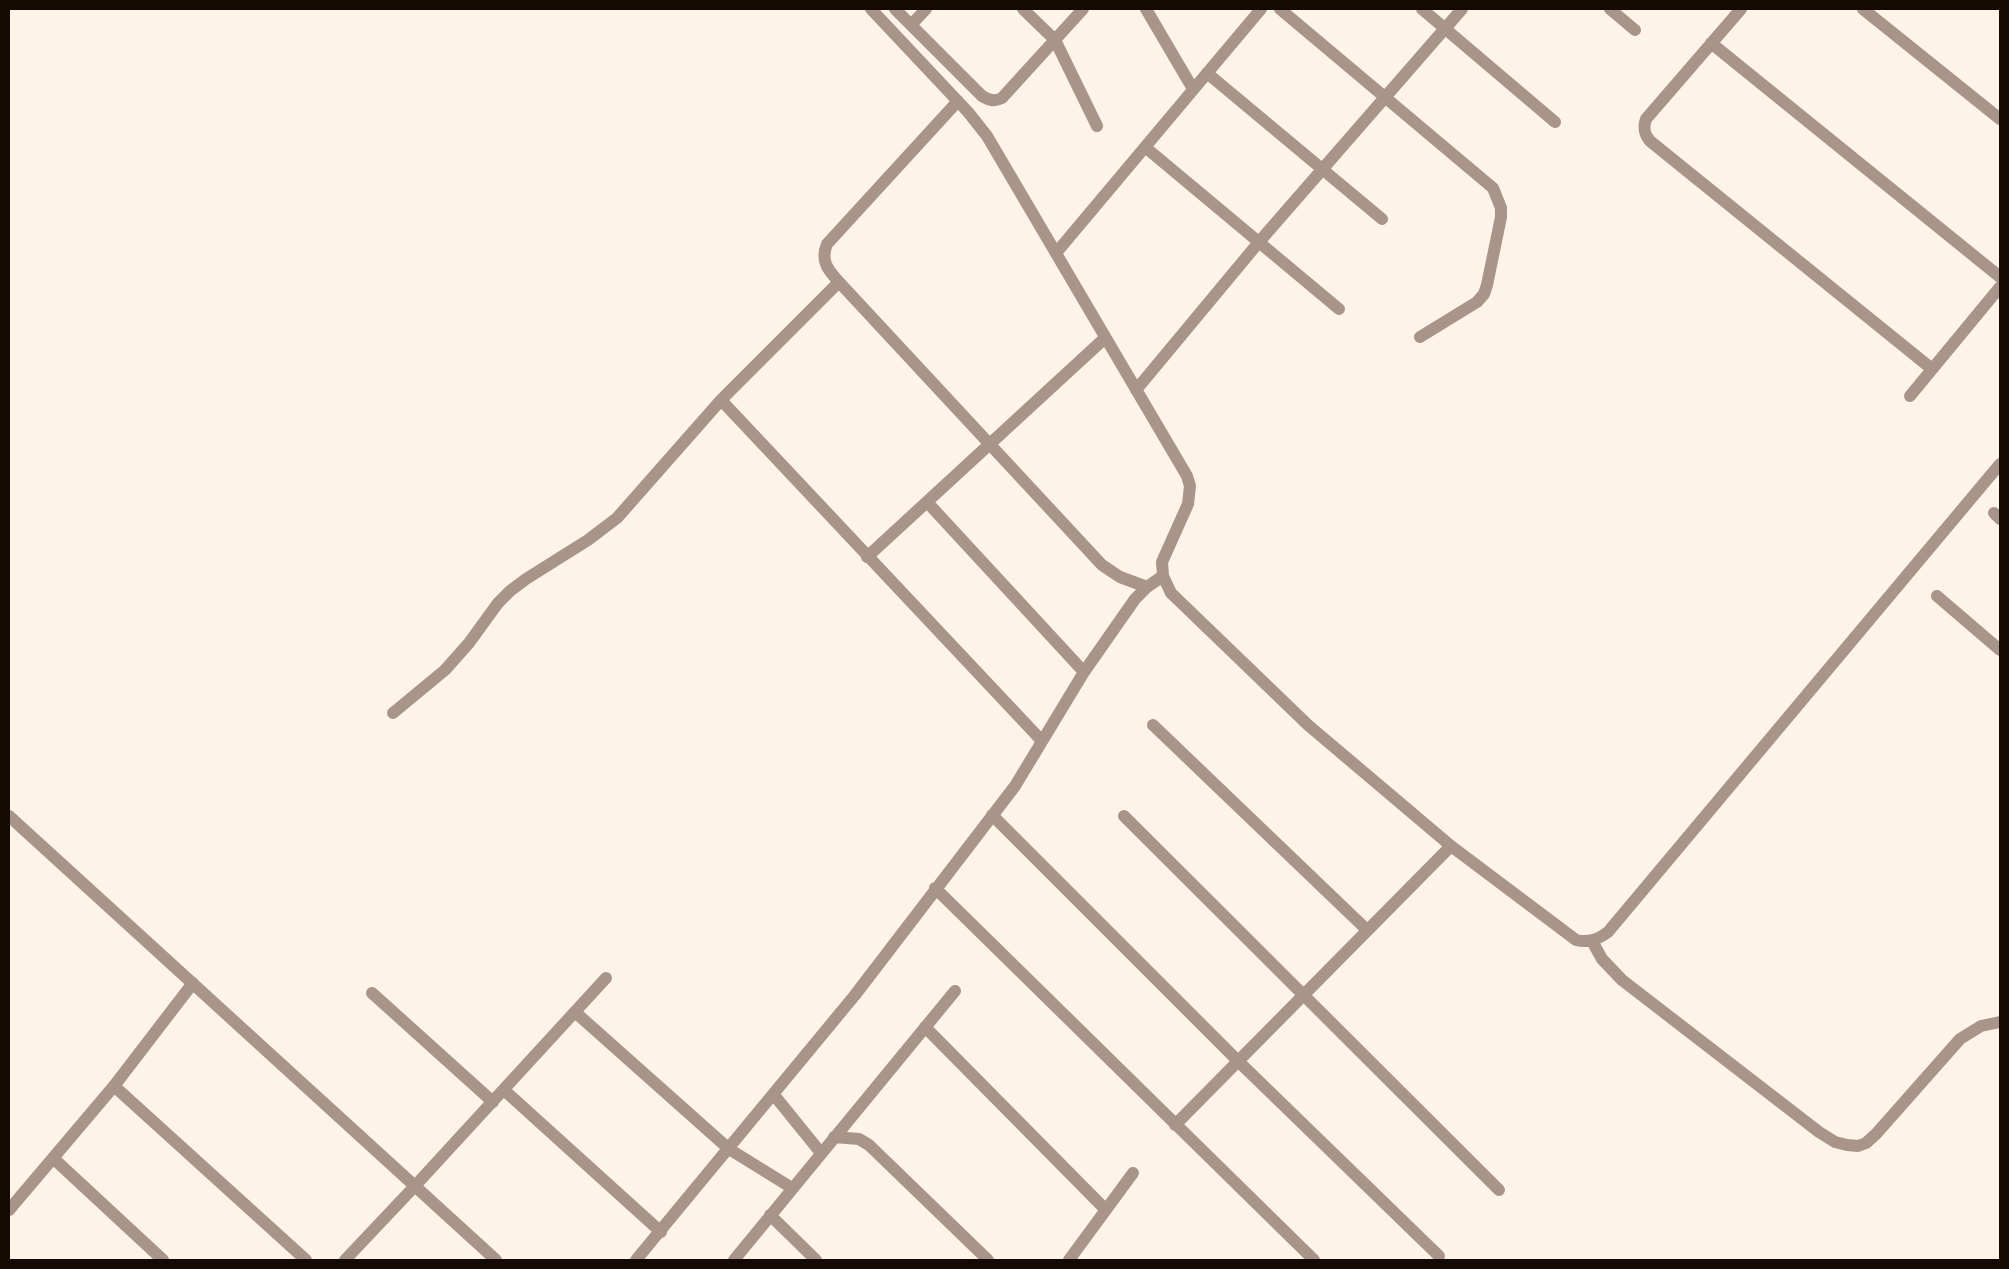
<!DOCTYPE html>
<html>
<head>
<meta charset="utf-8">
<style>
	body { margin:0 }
	#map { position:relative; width:2009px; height:1269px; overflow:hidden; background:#fdf3e7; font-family:Signika,sans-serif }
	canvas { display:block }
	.frame { position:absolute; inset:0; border:10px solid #130b03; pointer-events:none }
</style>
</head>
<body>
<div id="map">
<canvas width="2009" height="1269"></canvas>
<div class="frame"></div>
</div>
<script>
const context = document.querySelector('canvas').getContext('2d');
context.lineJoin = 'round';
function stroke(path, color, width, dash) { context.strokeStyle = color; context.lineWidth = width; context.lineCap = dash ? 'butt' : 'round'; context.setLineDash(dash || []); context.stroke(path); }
stroke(new Path2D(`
	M871 9 968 112 987 136 1187 476 1190 486 1188 504 1162 562 1163 576 1171 593 1308 725 1451 846 1576 940C1588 943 1597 940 1608 932L2000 464
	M895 9 982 96C989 100 994 102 1002 98L1083 9
	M1023 9 1055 40 1097 126
	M1146 9 1193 89
	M1280 9 1493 188 1501 208V217L1487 285 1484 294 1477 302 1420 337
	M1422 9 1555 122
	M1610 9 1635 30
	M1741 9 1646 119C1643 128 1644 134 1650 141L1932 369
	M1863 9 2000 119
	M911 25 926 9
	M1711 43 2000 277
	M1207 73 1382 219
	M958 101 827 244C820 261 828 270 839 282L1102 565 1120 577 1147 587
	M1145 147 1339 309
	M1056 253 1261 9
	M1136 390 1259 242 1462 9
	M1910 396 2000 287
	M721 400 1042 741
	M927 502 1084 672
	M1994 513 2000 519
	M867 557 1105 338
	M1937 596 2000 650
	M393 713 445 670 469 643 498 603 510 591 526 579 588 540 617 518 721 400 839 282
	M1153 725 1367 930
	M992 815 1238 1061 1439 1256
	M9 816 496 1260
	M1124 816 1499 1190
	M935 888 1314 1260
	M1592 941 1602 959 1622 980 1819 1132 1835 1142 1847 1145 1858 1146 1866 1143 1876 1134 1960 1039 1981 1026 2000 1022
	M372 993 493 1102
	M575 1012 729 1149 792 1188
	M925 1027 1106 1210
	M114 1086 306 1260
	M504 1090 661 1232
	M774 1095 821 1153
	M1175 1125 1451 846
	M834 1137 859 1139 869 1145 988 1260
	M53 1158 163 1260
	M9 1210 114 1086 193 983
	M770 1215 816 1260
	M345 1260 414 1187 606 978
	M636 1260 855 995 1015 786 1084 672 1135 599 1147 587 1163 576
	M734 1260 955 991
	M1069 1260 1133 1173`), '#a89489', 12);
</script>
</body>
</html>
